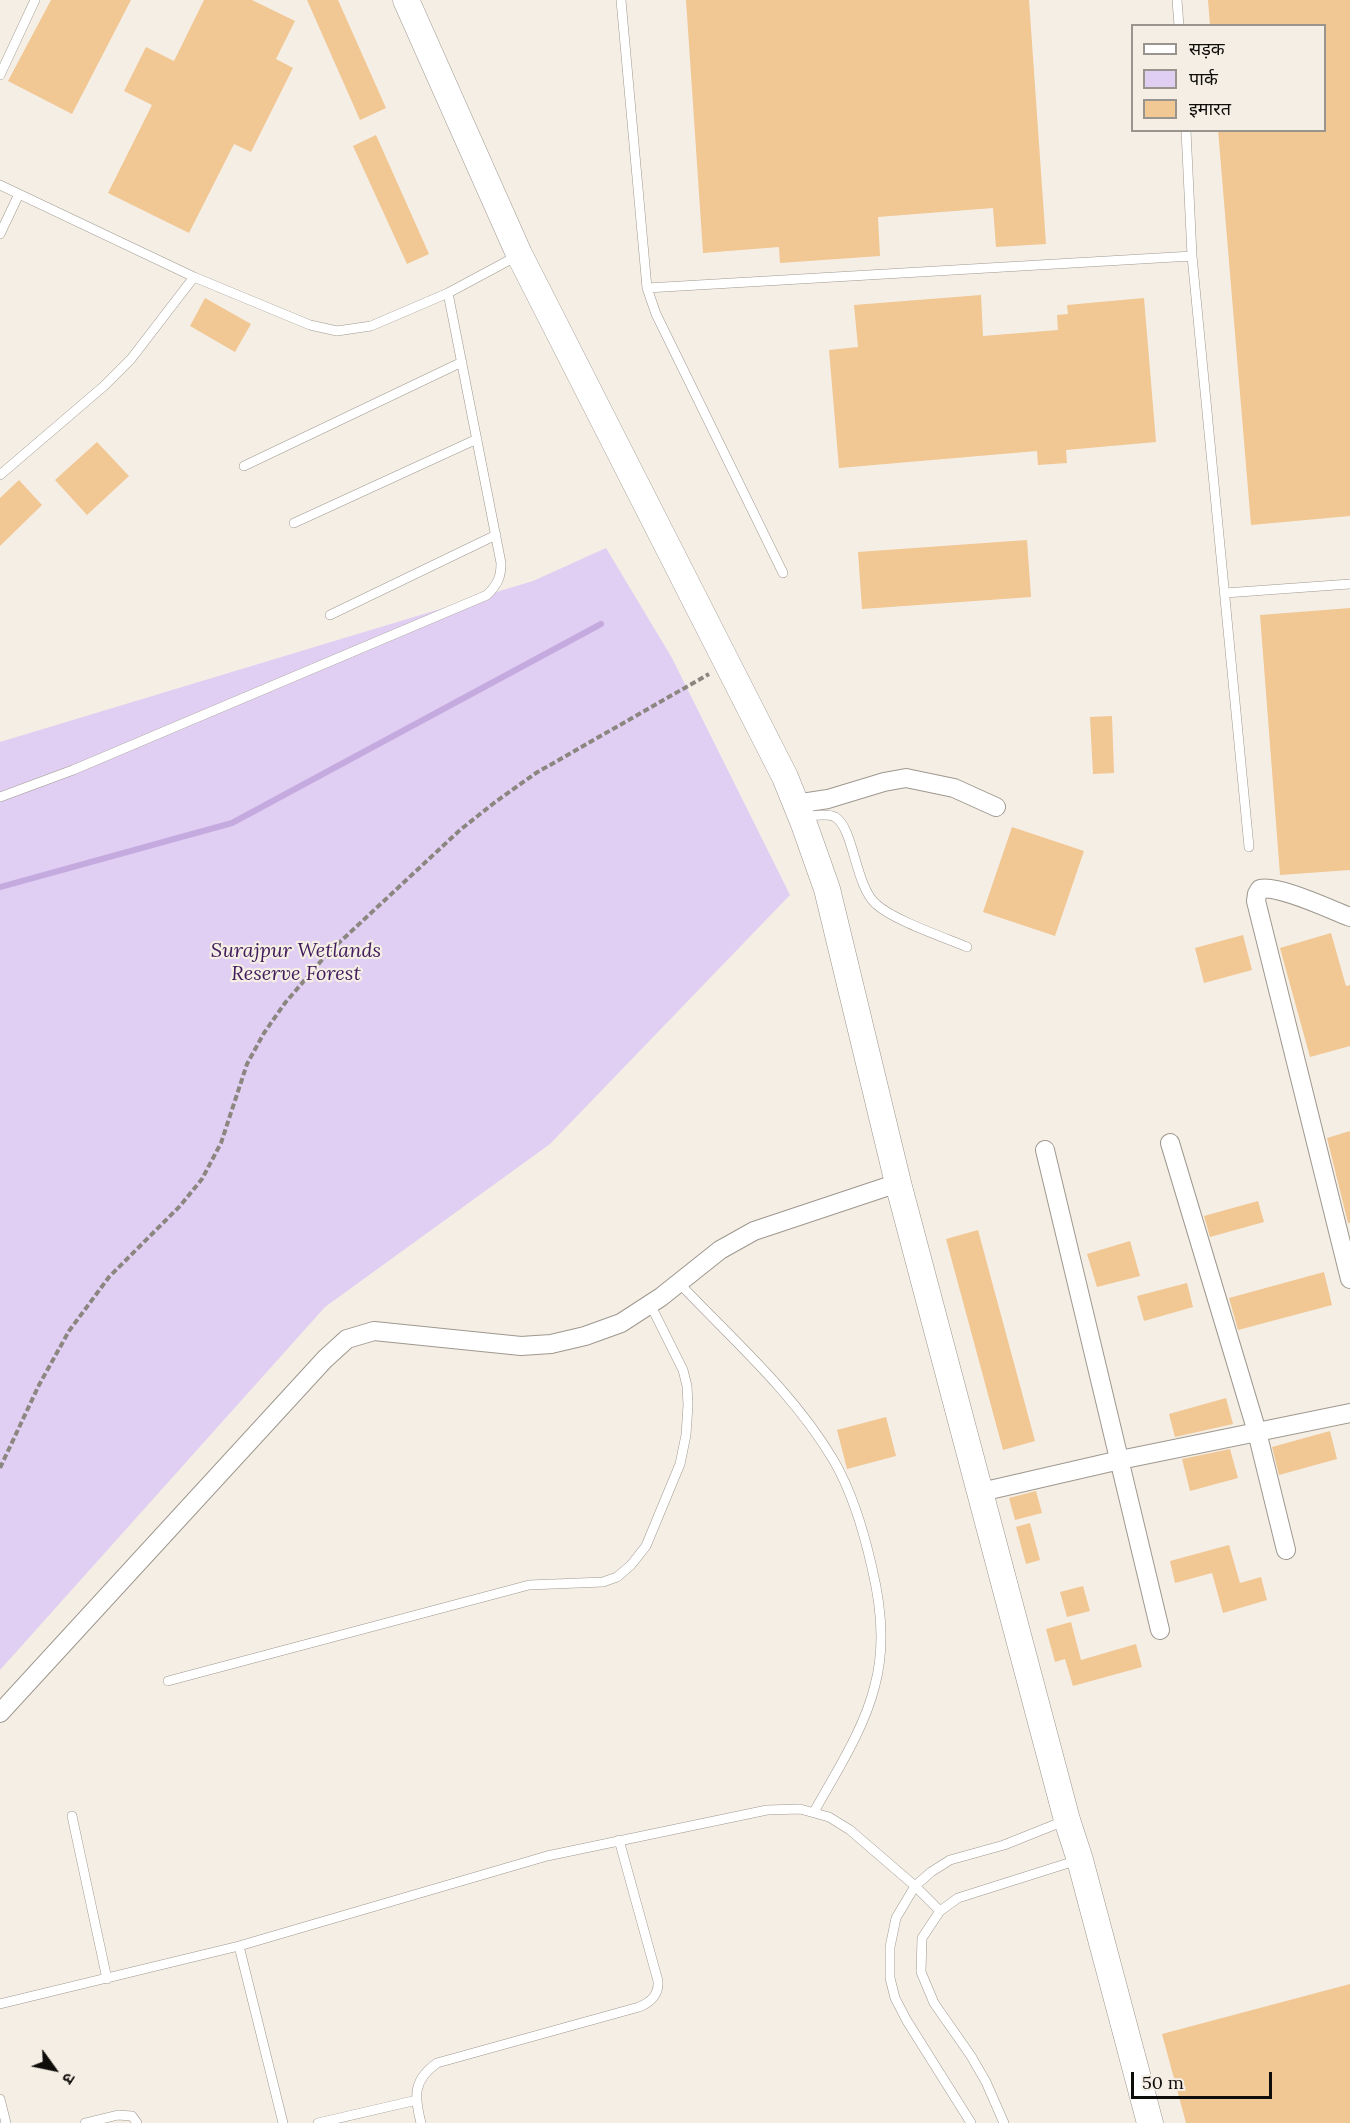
<!DOCTYPE html>
<html>
<head>
<meta charset="utf-8">
<style>
	body { margin:0 }
	#map { position:relative; width:1350px; height:2123px; overflow:hidden; background:#f5eee5; font-family:Lora,"Noto Sans Devanagari",serif }
	canvas { display:block }
	.legend { position:absolute; left:1131px; top:24px; width:195px; height:108px; box-sizing:border-box; background:#f5eee5; border:2px solid #99948d; margin:0; padding:8px 10px; list-style:none; font-size:18px; color:#0f0d0a }
	.legend li { display:flex; align-items:center; gap:12px; height:30px }
	.legend b { width:30px; border:2px solid #99948d }
	.north { position:absolute; left:24px; top:2039px; width:60px; height:60px; -webkit-text-stroke:4px #f5eee5; paint-order:stroke; rotate:123deg; font-size:16px; font-weight:700; line-height:24px; text-align:center; color:#0f0d0a }
	.north::after { content:''; display:block; margin:auto; width:21px; height:27px; background:#0f0d0a; clip-path:polygon(50% 0,100% 100%,50% 72%,0 100%) }
	.scale { position:absolute; left:1131px; top:2072px; width:141px; height:27px; box-sizing:border-box; border:3px solid #0f0d0a; border-top:0; padding-left:8px; font-size:18px; line-height:21px; white-space:nowrap; color:#0f0d0a; -webkit-text-stroke:4px #f5eee5; paint-order:stroke }
</style>
</head>
<body>
<div id="map">
<canvas width="1350" height="2123"></canvas>
<ul class="legend">
<li><b style="height:8px;background:#fff"></b>सड़क</li>
<li><b style="height:16px;background:#e0cff2"></b>पार्क</li>
<li><b style="height:16px;background:#f1c794"></b>इमारत</li>
</ul>
<div class="north">उ</div>
<div class="scale">50 m</div>
</div>
<script>
const context = document.querySelector('canvas').getContext('2d');
context.lineJoin = 'round';
function fill(path, color) { context.fillStyle = color; context.fill(path, 'evenodd'); }
function stroke(path, color, width, dash) { context.strokeStyle = color; context.lineWidth = width; context.lineCap = dash ? 'butt' : 'round'; context.setLineDash(dash || []); context.stroke(path); }
function write(font, color, halo, rows, align = 'center') {
  context.font = font + ' Lora,serif'; context.lineWidth = 4.5; context.setLineDash([]); context.textBaseline = 'middle'; context.strokeStyle = halo; context.fillStyle = color; for (const [text, x, y, turn = 0] of rows) {
    context.save(); context.translate(x, y); context.rotate((+turn || 0) * Math.PI / 180); context.textAlign = isNaN(turn) ? turn : align; if (halo) context.strokeText(text, 0, 0); context.fillText(text, 0, 0); context.restore();
  }
}
fill(new Path2D(`
	M606 548 672 658 790 895 550 1144 325 1307 0 1670V742L533 581Z`), '#e0cff2');
stroke(new Path2D(`
	M0 887 232 823 601 624`), '#c5aae0', 6);
fill(new Path2D(`
	M51 0H131L72 114 8 81Z
	M204 0H252L295 21 276 59 293 68 251 152 234 144 189 233 108 193 152 105 124 91 146 47 174 61Z
	M307 0H338L386 108 360 120Z
	M686 0H1029L1046 244 996 247 993 208 878 217 880 256 780 263 779 247 703 253Z
	M1208 0H1350V516L1251 525 1218 130H1324V26H1210Z
	M376 135 429 254 407 264 353 146Z
	M981 295 983 336 1058 330 1057 315 1068 314 1067 305 1144 298 1156 442 1066 450 1067 463 1038 465 1037 451 839 468 829 350 858 347 854 305Z
	M205 298 251 324 235 352 190 326Z
	M97 442 129 476 87 515 55 480Z
	M19 480 42 505 0 546V498Z
	M1027 540 1031 597 862 609 858 552Z
	M1350 608V870L1280 875 1260 615Z
	M1112 716 1114 773 1093 774 1090 717Z
	M1012 827 1084 851 1055 936 983 912Z
	M1331 933 1346 986 1350 985V1046L1310 1057 1280 948Z
	M1243 935 1252 970 1204 983 1195 948Z
	M1350 1131V1223H1348L1327 1138Z
	M1258 1201 1264 1222 1210 1237 1204 1216Z
	M978 1230 1035 1441 1003 1450 946 1239Z
	M1130 1241 1140 1276 1097 1287 1087 1254Z
	M1324 1272 1332 1305 1238 1330 1229 1298Z
	M1187 1283 1193 1307 1144 1321 1137 1296Z
	M1226 1398 1233 1424 1175 1437 1169 1414Z
	M886 1417 896 1456 847 1469 837 1430Z
	M1330 1431 1337 1459 1279 1475 1272 1447Z
	M1230 1449 1238 1478 1190 1491 1182 1459Z
	M1036 1491 1042 1513 1015 1520 1009 1498Z
	M1030 1523 1040 1560 1026 1564 1016 1527Z
	M1229 1545 1240 1583 1261 1577 1267 1600 1223 1613 1212 1573 1175 1583 1170 1561Z
	M1083 1586 1090 1611 1067 1617 1060 1592Z
	M1071 1622 1081 1660 1136 1644 1142 1667 1073 1686 1065 1659 1055 1662 1046 1629Z
	M1350 1984V2123H1186L1162 2034Z`), '#f1c794');
const lane = new Path2D(`
	M621 0 647 288 656 314 783 573
	M1177 0 1179 26
	M0 75 35 0
	M1186 130 1192 256 1249 847
	M0 185 194 277 310 325 337 331 371 326 448 293 517 256
	M0 234 19 194
	M647 288 1192 256
	M244 466 462 362
	M0 475 104 386 131 359 194 277
	M294 523 477 439
	M1225 593 1350 584
	M330 615 496 535
	M0 797 73 770 487 595C498 584 501 577 501 563L448 293
	M803 817C812 816 827 813 835 817 854 828 855 886 876 904 893 920 943 937 967 947
	M679 1283C733 1340 794 1393 834 1461 853 1494 864 1532 872 1568 881 1605 885 1648 875 1685 864 1730 836 1772 814 1812
	M168 1681 529 1585 603 1582 617 1577 631 1565 646 1546 680 1464 686 1435 688 1405 687 1386 683 1370 650 1304
	M72 1816 107 1979
	M239 1946 283 2123
	M0 2004 239 1946 547 1856 767 1810 800 1809 829 1817 850 1830 915 1886 940 1911
	M0 2099 6 2123
	M85 2123 118 2115 132 2116 137 2123
	M318 2123 417 2100
	M421 2123C414 2096 413 2080 437 2063L639 2007C651 2002 659 1995 658 1981L619 1840
	M971 2123 907 2021 895 1998 890 1978V1947L896 1918 915 1886 931 1872 950 1860 1004 1845 1064 1821
	M1004 2123 986 2082 971 2056 934 2003 921 1972 922 1938 940 1911 958 1898 1078 1860`);
const street = new Path2D(`
	M795 804 828 799 884 782 906 778 954 788 996 807
	M1350 917C1329 909 1279 885 1260 889L1257 894 1256 901 1350 1279
	M1170 1143 1257 1432 1286 1550
	M1045 1150 1160 1630
	M981 1492 1120 1460 1350 1413
	M0 1713 325 1359 347 1339 374 1331 521 1346 551 1344 585 1336 621 1323 661 1297 720 1250 754 1231 898 1183`);
const secondary = new Path2D(`
	M406 0 519 254 785 777 804 824 827 889 898 1183 1067 1820 1080 1860 1150 2123`);
stroke(lane, '#9e988f', 10);
stroke(street, '#9e988f', 20);
stroke(secondary, '#9e988f', 27);
stroke(new Path2D(`
	M0 1468 39 1385 69 1331 109 1277 180 1206 202 1179 221 1143 247 1064 264 1033 285 1003 327 954 460 830 494 803 536 773 709 674`), '#8b8680', 4, [6, 3]);
stroke(lane, '#fff', 9);
stroke(street, '#fff', 18);
stroke(secondary, '#fff', 26);
write('italic 20px', '#411c5c', '#f5eee5', [
	["Surajpur Wetlands",296,951],
	["Reserve Forest",296,974]
]);
</script>
</body>
</html>
